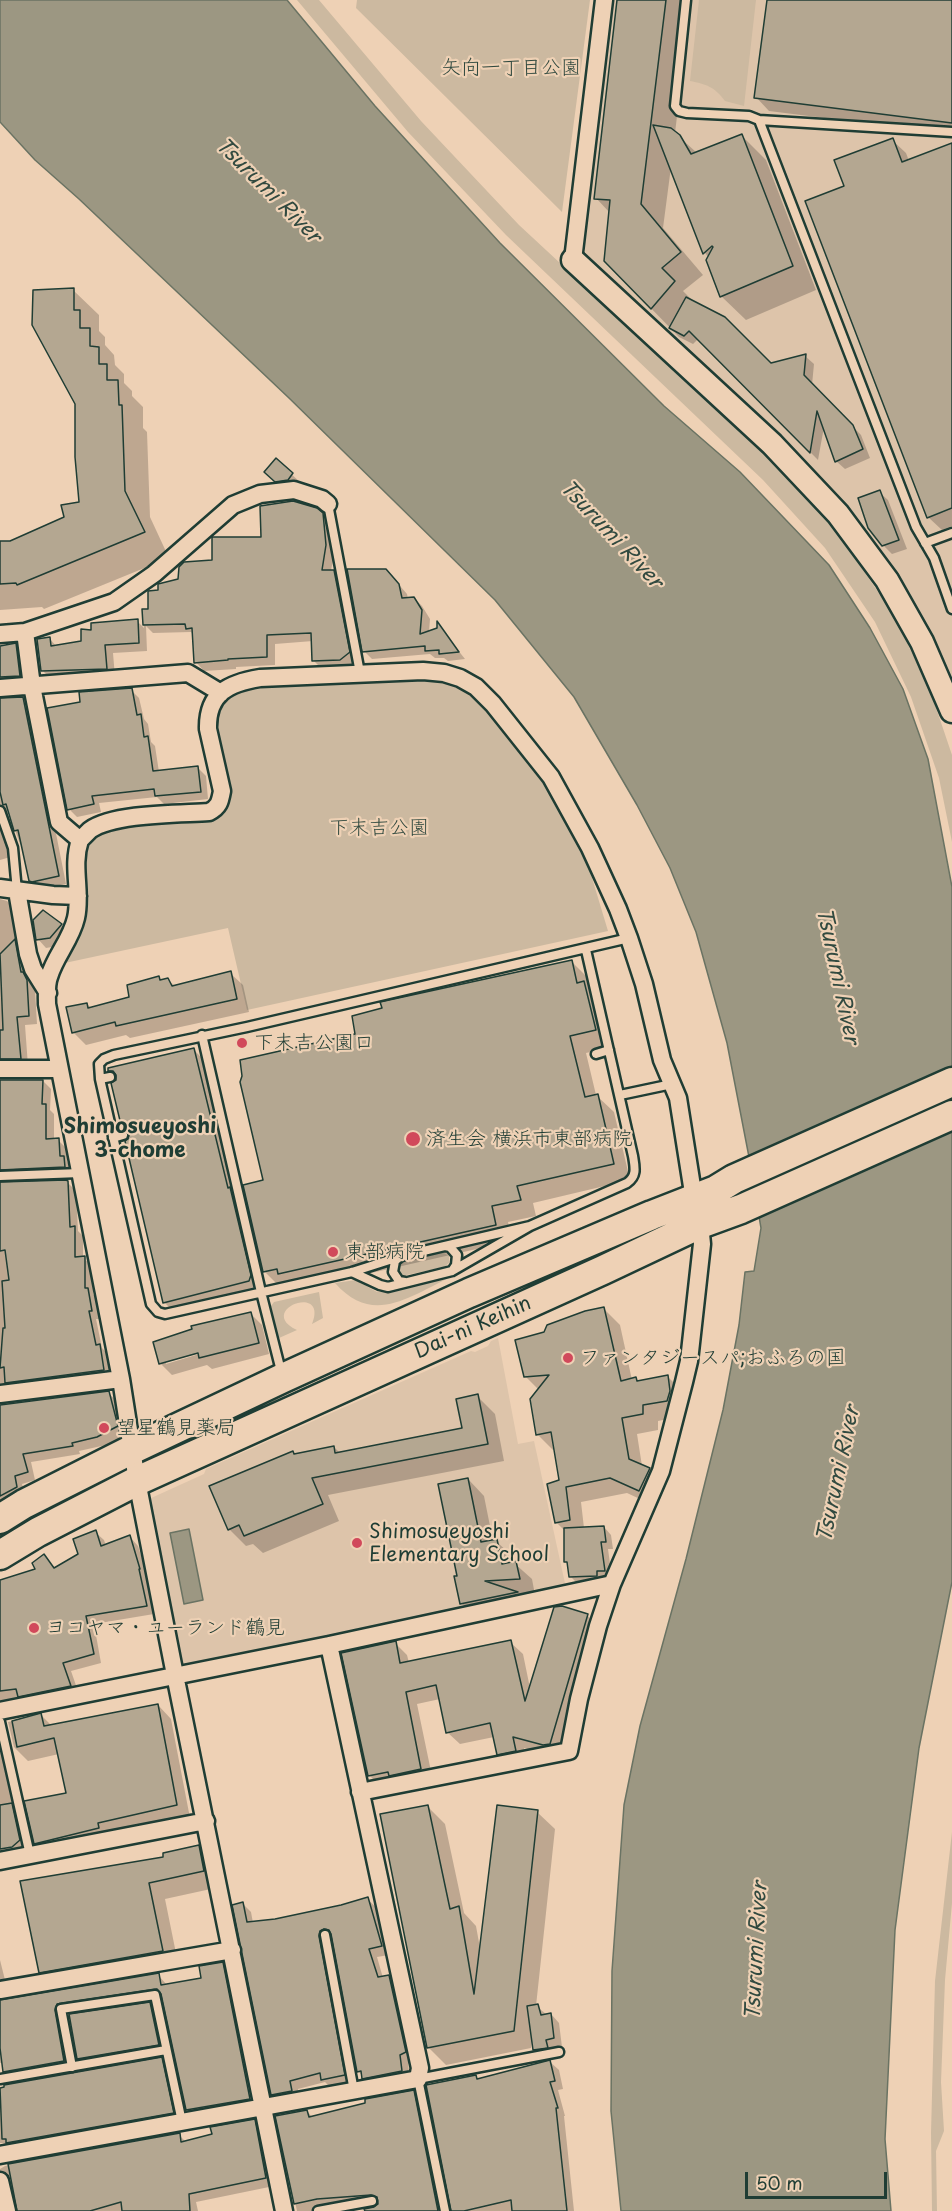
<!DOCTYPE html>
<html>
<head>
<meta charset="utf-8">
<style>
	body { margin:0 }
	#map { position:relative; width:952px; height:2211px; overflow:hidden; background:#eed1b5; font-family:"Playpen Sans",sans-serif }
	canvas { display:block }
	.scale { position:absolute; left:745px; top:2172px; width:142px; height:27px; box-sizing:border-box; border:3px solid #1f3d34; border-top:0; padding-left:8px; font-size:18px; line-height:21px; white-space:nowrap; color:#1f3d34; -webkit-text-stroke:4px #eed1b5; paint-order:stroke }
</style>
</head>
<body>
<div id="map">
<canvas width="952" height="2211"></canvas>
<div class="scale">50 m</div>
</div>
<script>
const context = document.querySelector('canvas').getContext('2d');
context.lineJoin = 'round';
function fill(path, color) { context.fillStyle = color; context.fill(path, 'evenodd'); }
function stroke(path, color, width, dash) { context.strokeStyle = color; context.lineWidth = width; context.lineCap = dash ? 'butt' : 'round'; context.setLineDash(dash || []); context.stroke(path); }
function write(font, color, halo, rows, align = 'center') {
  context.font = font + ' "Playpen Sans","Klee One",sans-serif'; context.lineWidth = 4.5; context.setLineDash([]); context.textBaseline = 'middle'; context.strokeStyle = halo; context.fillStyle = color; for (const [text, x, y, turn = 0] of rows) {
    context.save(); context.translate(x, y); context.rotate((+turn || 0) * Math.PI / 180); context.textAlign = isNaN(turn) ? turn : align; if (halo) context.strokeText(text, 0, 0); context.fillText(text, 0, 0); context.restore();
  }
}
fill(new Path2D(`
	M612 0H952V689L917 616 589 262 585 251V238Z
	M498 1338 518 1444 534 1441 566 1588 188 1667 180 1662 149 1499 204 1474 206 1469 311 1422 471 1351 475 1352 488 1346 491 1341Z`), '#ddc4aa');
fill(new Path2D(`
	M297 0H319L421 121 519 225 780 467 840 536 893 614 930 690 952 755V842L939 778 911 697 875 622 825 548 763 480 506 235 408 132Z
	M357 0H590L562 212 356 8Z
	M699 0H756L744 106 725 101C715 87 706 84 690 81Z
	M444 678 473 691 544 782 583 848 608 931 247 1010 228 928 60 964 84 853 95 835 107 829 221 813 229 802 231 789 215 728C216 705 223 699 240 686Z
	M442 1252 449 1256V1263L444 1267 402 1276 398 1267 402 1259Z
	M451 1277C408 1297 373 1326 335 1283L356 1280 377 1292 392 1291Z
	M319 1292 323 1318 312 1324C329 1282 255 1310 297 1330L279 1338 271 1306 274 1302Z
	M952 1832V1903L945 1980 941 2082 944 2131 936 2151 937 2211H932L931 2133 935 1981Z`), '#ccb9a0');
const water = new Path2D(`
	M0 0H287L375 106 500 243 664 406 740 472 829 565 870 628 903 689 928 759 952 887V1582L919 1748 895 1930 885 2139 891 2211H621L611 2111 612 1971 624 1805 640 1726 686 1559 723 1410 739 1325 745 1272 754 1271 761 1228 749 1157 727 1043 696 932 670 868 637 805 574 697 495 600 289 398 79 199 35 160 0 122Z
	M189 1529 203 1600 184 1604 170 1533Z`);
fill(water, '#9c9782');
stroke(water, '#6a7363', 1.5);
fill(new Path2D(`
	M619 0H691L675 133 697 153 742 136 766 160 816 290 746 320 721 296 709 258 705 253 671 167 663 228 703 275 683 291 697 305 770 365 805 356 814 364 812 385 861 435 870 458 845 469 836 461 824 427 818 460 698 339 693 344 679 337 605 261 610 213 596 198Z
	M768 0H952V134L769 111 756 97Z
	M892 140 906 153 909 161 952 145V526L942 530 928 517 846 187Z
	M73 290 99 315V331L105 337V345L114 355 115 365 124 374V383L132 391V396L143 407V428L147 432 150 517 169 558 44 609 42 607 0 610V542H10L66 517 81 504 77 457Z
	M276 460 301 483 297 488 285 490 275 481Z
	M879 492 888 500 907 549 892 554 883 545Z
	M322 514 331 523 334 554 331 571 342 580 357 661 349 668 322 669 313 660V641L275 644V665L236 667V669L204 671 196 662 194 635 191 632 153 633 146 626 147 651 113 653 115 677 51 679 42 670 49 638 57 647 83 642 93 631 137 621 144 628 143 610H149L159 591 213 561Z
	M394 579 407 594 408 599 414 598 422 606 430 619 429 632 439 629 438 625 465 659 448 661 444 658H435L430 654 372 659 364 651Z
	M15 645 24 653 28 684 0 690V647Z
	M131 690 139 698 144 719 148 724 151 742 155 746 159 772 198 768 206 776 208 799 164 804 157 797 99 803 101 812 77 817 69 809 82 703Z
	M23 698 31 707 66 884 39 889 30 880 23 847 20 844 9 813 4 814 14 856 0 860V699Z
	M0 899 7 901 16 910 28 980 35 990 37 1024 25 1025 28 1066 0 1071Z
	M61 925 69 934 58 946 46 948 38 939Z
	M572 962 588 978 590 989 600 999 612 1047 586 1053 596 1095 614 1112 630 1180 533 1203 536 1216 508 1222 512 1241 296 1290 291 1286 281 1288 264 1271 265 1181 356 1035Z
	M230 973 243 985 249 1012 130 1038 126 1035 86 1045 73 1032 87 1004 91 1008 131 998 159 978 162 981 168 980 175 986Z
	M193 1049 208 1064 264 1296 179 1317 164 1302 130 1135 123 1128 117 1078 110 1070Z
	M0 1081H43L51 1089 50 1110 54 1114V1140H58L66 1148 67 1162 72 1166V1175L9 1177 3 1181 2 1184 67 1182 76 1191 78 1231 83 1236V1258L93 1266V1294L96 1298 100 1319H96L102 1348 108 1354 112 1378 0 1397Z
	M604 1309 620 1325 632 1380 636 1379 639 1382 668 1377 684 1393 683 1416 658 1421V1430L637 1434 642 1466 649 1469 665 1485 655 1506 627 1493 581 1502 584 1528 604 1527 611 1535 613 1549H608L612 1578 578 1584 570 1576 569 1564 565 1561V1531L556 1522 560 1481 555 1450H553L537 1434 539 1390 525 1376 545 1333Z
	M250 1313 262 1325 269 1354 212 1369 207 1365 172 1375 160 1363ZM205 1349 206 1352 166 1364V1360Z
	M108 1393 117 1401 125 1435 106 1445 79 1451 80 1454 31 1462 35 1480 22 1484 25 1495 0 1508V1406Z
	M477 1396 495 1414 504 1461 328 1495 339 1521 263 1553 253 1544 246 1546 229 1529 295 1455 334 1447 340 1453 463 1429Z
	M468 1479 484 1496 493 1541H496L513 1557 514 1563 532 1579 535 1595 478 1619 461 1603 458 1577Z
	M95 1532 104 1540 106 1546 130 1537 138 1546 148 1577 154 1614 94 1624 101 1663 71 1671 79 1694 0 1715V1584L37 1570 44 1556 56 1569 80 1554Z
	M587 1615 599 1628 562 1756 556 1757 524 1748 527 1763 510 1766 498 1754 494 1737 460 1744 447 1732 440 1699 417 1704 433 1781 382 1788 369 1775 395 1643 407 1655 409 1663 510 1642 523 1654 530 1688Z
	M158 1705 171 1719 190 1818 49 1857 35 1843 68 1795 59 1754 28 1761 14 1747 8 1722 41 1715 52 1726Z
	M0 1726 28 1849 0 1860Z
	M427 1806 445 1824 464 1913 476 1926 480 1948 537 1812 555 1829 536 2006 546 2014H551L559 2023 562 2047 554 2048 556 2056 543 2058 534 2050 532 2040 531 2048 446 2065 428 2047Z
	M198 1847 215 1863 220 1887 165 1899 179 1968 88 1984V1986L158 1975 167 1985 203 1979 222 1964 231 1972 258 2107 196 2118 187 2109 164 1998 65 2013 72 2069 13 2080 4 2071V2062L0 2063V2001L59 1991 40 1972 165 1858Z
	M367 1899 376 1907 389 1955 377 1957 383 1978 389 1977 397 1985 413 2060 408 2064 410 2079 372 2086 358 2071 333 1936 327 1941 352 2083 331 2088 325 2082 298 2089 300 2099 281 2103 273 2094 243 1904 251 1912 253 1923 275 1921 341 1907Z
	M0 1960 7 1988 0 1994Z
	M149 2004 155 2009 164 2050 84 2064 78 2058Z
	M161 2059 170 2067 181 2121 12 2152 3 2143H0V2090Z
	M550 2062 559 2070 563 2089 558 2090 565 2116H564L574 2211H453L475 2077 478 2080Z
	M413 2092 422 2101 444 2211H361L374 2209 379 2203 335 2211H297L277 2117 307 2111 313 2118Z
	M254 2121 263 2130 274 2186 196 2202 198 2211H18L12 2179 2 2181 0 2186V2169L5 2166 179 2135 186 2142 213 2135Z`), '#0003');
const building = new Path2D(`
	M617 0H666L641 204 681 252 662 268 675 281 651 309 604 261 610 200 594 199Z
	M767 0H952V123L754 98Z
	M653 125 671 128 680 135 691 154 742 134 793 266 720 297 706 260 713 247 712 246 703 254Z
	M893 138 902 162 952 143V508L927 518 805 201 844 186 834 160Z
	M74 288V310H80V328H90V346L99 347V364H107V380H118L119 405H122L125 491 145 532 17 585 16 583 0 584V541H10L64 517 61 505 79 502 75 457V404L32 325 33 290Z
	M686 297 725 317 771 363 806 354 804 375 853 425 863 449 835 462 817 411 810 453 689 331 684 336 669 328Z
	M276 458 293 473 288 480 275 482 264 472Z
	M880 490 899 540 882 546 868 528 858 498Z
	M293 501 317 508 323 513 326 545 322 570H334L350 652 340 660 312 661 311 633 267 635V657L228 659V660L194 663 192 628 186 629 185 624 143 625 142 609H148V591L158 590V584L178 579 179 567 184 562 212 560V537H261L260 506Z
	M347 569H386L399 584 402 598 414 597 422 610 420 634 437 628V621L459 652 439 654V650L425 651V646L362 652Z
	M138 619 139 643 105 645 107 669 41 671 37 639 50 637 51 646 81 641V629L91 630V623Z
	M16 643 20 676 0 677V646Z
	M132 688 137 715 141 714 144 737 148 736 153 771 198 766 201 792 155 796 154 789 92 796 94 804 67 810 47 708 80 702 79 692Z
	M23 697 59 876 32 882 29 881 18 830 14 831 6 804 3 805 0 792V698Z
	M43 910 62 924 50 938 36 940 33 920Z
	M15 939 21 972H23L27 980 29 1016 17 1017 21 1059H0V1030H3L0 954Z
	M572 960 577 983 584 981 596 1030 570 1036 585 1097 598 1094 614 1164 517 1186 521 1200 492 1206 496 1225 278 1274 277 1269 263 1272 243 1185 263 1180 240 1082 242 1076 240 1060 355 1034 352 1016 382 1008 380 1002Z
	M231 971 237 999 116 1026 115 1022 72 1033 66 1007 87 1003 88 1008 129 997 127 985 159 976 160 980 168 978 172 986Z
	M194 1048 228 1188 230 1187 251 1275 249 1281 163 1303 125 1141 128 1139 129 1134 127 1130 122 1129 111 1083 116 1080V1075L113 1071H108V1068Z
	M0 1080H43L42 1104H46V1139L59 1138 60 1156H64L65 1167 0 1170Z
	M66 1180 68 1181 70 1227 75 1226V1257L85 1256V1288H88L92 1311H89L96 1345 100 1344 104 1370 5 1383 4 1367 0 1368 3 1328H5L2 1281 9 1280 5 1250 0 1251V1182Z
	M604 1307 621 1381 636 1377 637 1381 668 1375 670 1391 667 1401 643 1405V1414L622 1418 629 1459 650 1468 639 1491 610 1478 566 1487 570 1520 555 1523 547 1484 559 1480 551 1432 536 1435 530 1399 549 1375 524 1377 515 1340 544 1332 547 1325 585 1311Z
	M251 1312 259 1343 199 1358 198 1353 159 1364 153 1342 192 1329 191 1326Z
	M109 1391 118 1426 97 1437 72 1443 73 1446 23 1454 28 1472 15 1476 17 1487 0 1496V1405Z
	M478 1394 488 1444 312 1478 323 1504 244 1536 239 1525 228 1530 209 1486 293 1451 294 1454 334 1446 335 1453 462 1428 456 1399Z
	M468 1478 481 1542 497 1539 502 1564 516 1561 520 1579 485 1581 518 1592 460 1604 454 1576H457L438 1484Z
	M604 1526 606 1542H601L605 1571H597V1576L569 1577 567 1562H564V1528Z
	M96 1530 101 1546 130 1535 140 1569H139L147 1606 86 1616 94 1654 63 1663 71 1686 18 1697 16 1689 0 1691V1580L35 1569 32 1563 44 1554 54 1568 78 1554 73 1539Z
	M562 1606 588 1614 550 1744 543 1745 513 1737 516 1751 497 1755 490 1723 446 1733 436 1685 406 1692 421 1769 389 1776 388 1772 368 1776 341 1653 396 1641 400 1663 511 1640 525 1701 554 1607Z
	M158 1704 177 1805 98 1823 99 1828 34 1844 24 1801 66 1793 54 1738 17 1747 12 1721 41 1713 44 1726Z
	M12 1803 20 1840 12 1847 0 1849V1805Z
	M428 1805 450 1909 459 1906 474 1994 497 1805 538 1810 514 2031 427 2048 380 1814Z
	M199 1845 204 1871 149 1883 163 1951 39 1973 20 1881 163 1857V1853Z
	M368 1897 382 1946 369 1949 378 1977 389 1975 406 2052 400 2055 402 2071 362 2079 361 2071 357 2072 331 1934 329 1930 324 1929 320 1931 319 1936 345 2075 321 2080 320 2073 290 2081 292 2091 271 2095 232 1905 243 1902 247 1922 275 1919 341 1905Z
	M223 1962 250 2099 186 2110 161 1994 157 1989 57 2004 55 2010 64 2061 3 2072 0 2048V2000L159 1973 161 1985 201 1978 199 1966Z
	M150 2002 159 2045 77 2059 69 2014Z
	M538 2004 541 2015 551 2013 554 2038 546 2040 548 2048 533 2050 527 2006Z
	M162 2057 174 2113 6 2143V2139H2L0 2088 4 2087V2085Z
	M550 2060 555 2081 550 2082 558 2108H556L567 2211H512L511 2200 464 2211H451L426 2085 476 2075 477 2079Z
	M414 2090 438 2211H365L364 2209 374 2207 378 2204 377 2197 371 2195 317 2199 294 2204 275 2116 307 2110 309 2117 365 2103V2099Z
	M255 2119 266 2178 189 2194 190 2211H122L121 2202 90 2211H17L8 2164 180 2133 181 2142 212 2134 210 2127Z`);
fill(building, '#b4a791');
stroke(building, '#1f3d34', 1.5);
const lane = new Path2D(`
	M686 0 675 106 679 111 687 113 749 116 759 120 916 527 934 558 952 609
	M759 120 952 132
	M328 504 360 673
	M925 543 952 533
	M0 811 13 848 17 891
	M202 1035 261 1292 282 1375
	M596 1054 609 1050
	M100 1079 110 1077
	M620 1095 672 1084
	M113 1138 123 1135
	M0 1176 80 1173
	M530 1226 402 1256 352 1272 165 1314 158 1312 151 1304 100 1079 99 1064 104 1059 114 1055 247 1027 629 938
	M445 1246 450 1247 457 1255 456 1265 452 1271
	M400 1257 395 1261 393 1272 399 1281 405 1282
	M352 1272 380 1285 388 1287 452 1271 530 1226 627 1183C637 1176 635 1168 633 1156L586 950
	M0 1722 30 1855
	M325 1935 354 2091
	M72 2067 61 2009 155 1995 182 2122
	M0 2079 166 2050
	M318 2211 372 2201
	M445 2211 418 2079 559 2052`);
const street = new Path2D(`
	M573 260 604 0
	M25 632 32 686 59 822 80 840C71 867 82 892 76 918 71 940 55 956 49 977 46 985 47 996 47 1004L121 1379 137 1481 175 1675 284 2211
	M0 634 25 632 114 602 154 574 233 505 260 494 294 490 322 499 328 504
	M0 688 188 673 221 693
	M80 840C83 837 87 833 90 830 114 813 179 814 209 812 219 807 220 802 222 791L208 729C207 693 229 683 260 678L423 671 444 673 460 678 476 687 493 704 551 777 590 848 618 909 629 938 644 984 662 1060 678 1098 694 1199 700 1224 702 1244 689 1361 684 1382 661 1471 612 1584 598 1626 579 1699 569 1751 360 1792
	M0 888 53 895 78 896
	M17 891 28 954 33 969 48 993
	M0 1069H59
	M0 1394 121 1379
	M0 1711 329 1645 612 1584
	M0 1861 206 1821
	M0 1990 232 1950
	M0 2155 418 2079 420 2068 329 1645
	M0 2181 7 2211`);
const secondary = new Path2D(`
	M573 260 772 444 838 514 887 580 922 642 952 711`);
const highway = new Path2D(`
	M0 1519 24 1504 133 1449 283 1378 469 1293 652 1215 716 1190 734 1179 952 1082
	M0 1555 38 1532 137 1481 603 1270 700 1224 741 1209 952 1115`);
stroke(lane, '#1f3d34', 13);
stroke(street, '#1f3d34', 21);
stroke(secondary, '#1f3d34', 27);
stroke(highway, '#1f3d34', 33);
stroke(lane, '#eed1b5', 8);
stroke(street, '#eed1b5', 16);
stroke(secondary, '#eed1b5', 22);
stroke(highway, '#eed1b5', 28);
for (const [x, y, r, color] of [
	[242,1043,6,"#d1495b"],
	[413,1139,8,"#d1495b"],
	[333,1252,6,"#d1495b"],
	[568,1358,6,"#d1495b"],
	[104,1428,6,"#d1495b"],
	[357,1543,6,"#d1495b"],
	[34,1628,6,"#d1495b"]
]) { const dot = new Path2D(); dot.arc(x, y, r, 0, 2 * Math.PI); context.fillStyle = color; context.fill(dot); stroke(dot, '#eed1b5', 2); }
write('20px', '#30493f', '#eed1b5', [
	["矢向一丁目公園",511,68],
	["下末吉公園",379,828]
]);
write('20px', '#1f3d34', '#eed1b5', [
	["下末吉公園口",254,1043],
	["済生会 横浜市東部病院",426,1139],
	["東部病院",345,1252],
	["ファンタジースパ;おふろの国",580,1358],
	["望星鶴見薬局",116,1428],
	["Shimosueyoshi",369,1532],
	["Elementary School",369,1555],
	["ヨコヤマ・ユーランド鶴見",46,1628]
], 'left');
write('20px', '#1f3d34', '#eed1b5', [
	["Dai-ni Keihin",473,1328,-24]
]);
write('italic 21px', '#324a40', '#eed1b5', [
	["Tsurumi River",268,191,45],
	["Tsurumi River",611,535,47],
	["Tsurumi River",837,976,78],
	["Tsurumi River",839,1474,-78],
	["Tsurumi River",757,1951,-87]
]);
write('bold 21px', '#1f3d34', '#eed1b5', [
	["Shimosueyoshi",140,1127],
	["3-chome",140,1151]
]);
</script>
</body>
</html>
